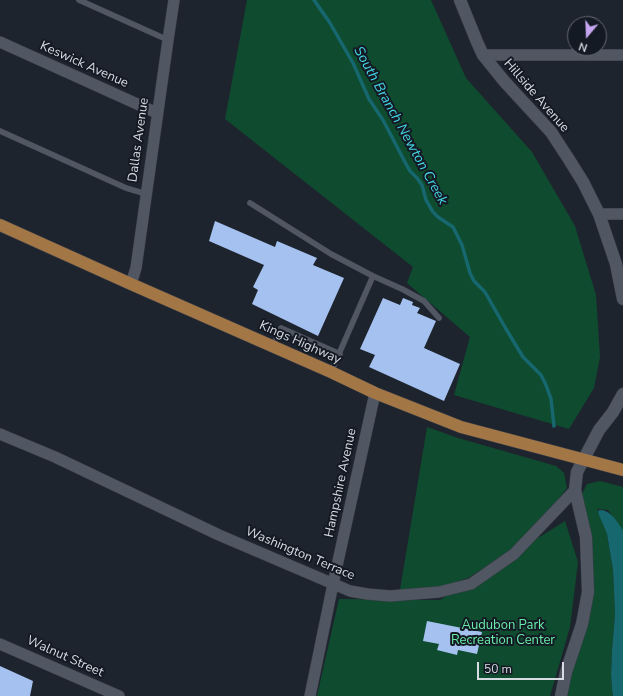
<!DOCTYPE html>
<html>
<head>
<meta charset="utf-8">
<style>
	body { margin:0 }
	#map { position:relative; width:623px; height:696px; overflow:hidden; background:#1e242e; font-family:"Nunito Sans",sans-serif }
	canvas { display:block }
	.north { position:absolute; left:567px; top:16px; width:40px; height:40px; box-sizing:border-box; background:#141a24; border:1px solid #626770; border-radius:50%; rotate:199deg; font-size:11px; font-weight:700; line-height:16px; text-align:center; color:#d7dbe2 }
	.north::after { content:''; display:block; margin:auto; width:14px; height:18px; background:#c6a6f0; clip-path:polygon(50% 0,100% 100%,50% 72%,0 100%) }
	.scale { position:absolute; left:477px; top:662px; width:87px; height:18px; box-sizing:border-box; border:2px solid #d7dbe2; border-top:0; padding-left:5px; font-size:12px; line-height:14px; white-space:nowrap; color:#d7dbe2; -webkit-text-stroke:3px #141a24; paint-order:stroke }
</style>
</head>
<body>
<div id="map">
<canvas width="623" height="696"></canvas>
<div class="north">N</div>
<div class="scale">50 m</div>
</div>
<script>
const context = document.querySelector('canvas').getContext('2d');
context.lineJoin = 'round';
function fill(path, color) { context.fillStyle = color; context.fill(path, 'evenodd'); }
function stroke(path, color, width, dash) { context.strokeStyle = color; context.lineWidth = width; context.lineCap = dash ? 'butt' : 'round'; context.setLineDash(dash || []); context.stroke(path); }
function write(font, color, halo, rows, align = 'center') {
  context.font = font + ' "Nunito Sans",sans-serif'; context.lineWidth = 4; context.setLineDash([]); context.textBaseline = 'middle'; context.strokeStyle = halo; context.fillStyle = color; for (const [text, x, y, turn = 0] of rows) {
    context.save(); context.translate(x, y); context.rotate((+turn || 0) * Math.PI / 180); context.textAlign = isNaN(turn) ? turn : align; if (halo) context.strokeText(text, 0, 0); context.fillText(text, 0, 0); context.restore();
  }
}
fill(new Path2D(`
	M247 0H431L466 78 532 152 575 226 596 295 600 357 594 388 569 429 454 395 470 337 407 283 413 267 225 119Z
	M427 427 458 438 556 466 564 473 567 488 547 514 513 549 468 578 438 588 400 590Z
	M600 481 623 487V531L608 510 597 509 607 534 613 570 615 614 612 650 611 675 612 689 613 696H564L585 623 581 496 587 484Z
	M565 521 578 562 570 627 550 696H317L339 599 440 600Z`), '#0f4b2f');
fill(new Path2D(`
	M600 510C611 510 617 522 623 530V696H613L612 689 611 675 612 650 615 614 613 570 607 534 599 515 598 511Z`), '#17676f');
stroke(new Path2D(`
	M314 0 330 23 353 63 369 99 383 120 406 164 410 171 417 178 422 185 426 200 433 212 438 217 453 227 462 245 470 273 474 281 485 292 506 329 523 357 541 375 546 385 551 399 554 426`), '#17676f', 3.5);
fill(new Path2D(`
	M215 221 275 247 277 241 317 258 313 265 344 278 318 336 252 304 258 290 253 287 264 265 209 241Z
	M383 298 400 305 403 298 413 302 412 305 420 308 417 313 436 321 424 348 460 364 444 401 369 367 375 355 360 349Z
	M427 621 482 632 477 654 458 650 457 655 437 650 439 644 423 641Z
	M0 666 33 681 30 696H0Z`), '#a5c1f0');
const lane = new Path2D(`
	M79 0 168 40
	M0 131 126 188 146 194
	M250 203 331 254 373 276 331 372
	M373 276 402 289 424 301 439 318
	M273 346 281 328 340 354`);
const street = new Path2D(`
	M0 42 157 113
	M483 55H623
	M599 214H623
	M131 284 136 268 168 40 174 0
	M0 434 55 457 219 535 350 591 367 594 390 596 439 592 471 584 514 554 575 490
	M0 644 119 696
	M310 696 333 584 375 393`);
const secondary = new Path2D(`
	M460 0 477 42 483 55 504 81 551 132 568 158 583 182 599 214 616 264 623 299
	M561 696 566 672 582 624 588 592 586 537 575 490 577 472 599 430 613 412 623 394`);
const primary = new Path2D(`
	M0 225 131 284 331 372 375 393 461 427 623 470`);
stroke(lane, '#3a3e47', 6);
stroke(street, '#3a3e47', 12);
stroke(secondary, '#3a3e47', 13);
stroke(primary, '#3a3e47', 13);
stroke(lane, '#505763', 5.5);
stroke(street, '#505763', 11);
stroke(secondary, '#505763', 12);
stroke(primary, '#a37646', 12);
write('13px', '#d7dbe2', '#141a24', [
	["Keswick Avenue",84,65,24],
	["Hillside Avenue",536,96,49],
	["Dallas Avenue",139,140,-82],
	["Kings Highway",300,343,24],
	["Hampshire Avenue",341,483,-78],
	["Washington Terrace",300,554,23],
	["Walnut Street",65,657,24]
]);
write('13px', '#68eca7', '#141a24', [
	["Audubon Park",503,626],
	["Recreation Center",503,641]
]);
write('italic 14px', '#43d6e5', '#141a24', [
	["South Branch Newton Creek",400,126,61]
]);
</script>
</body>
</html>
